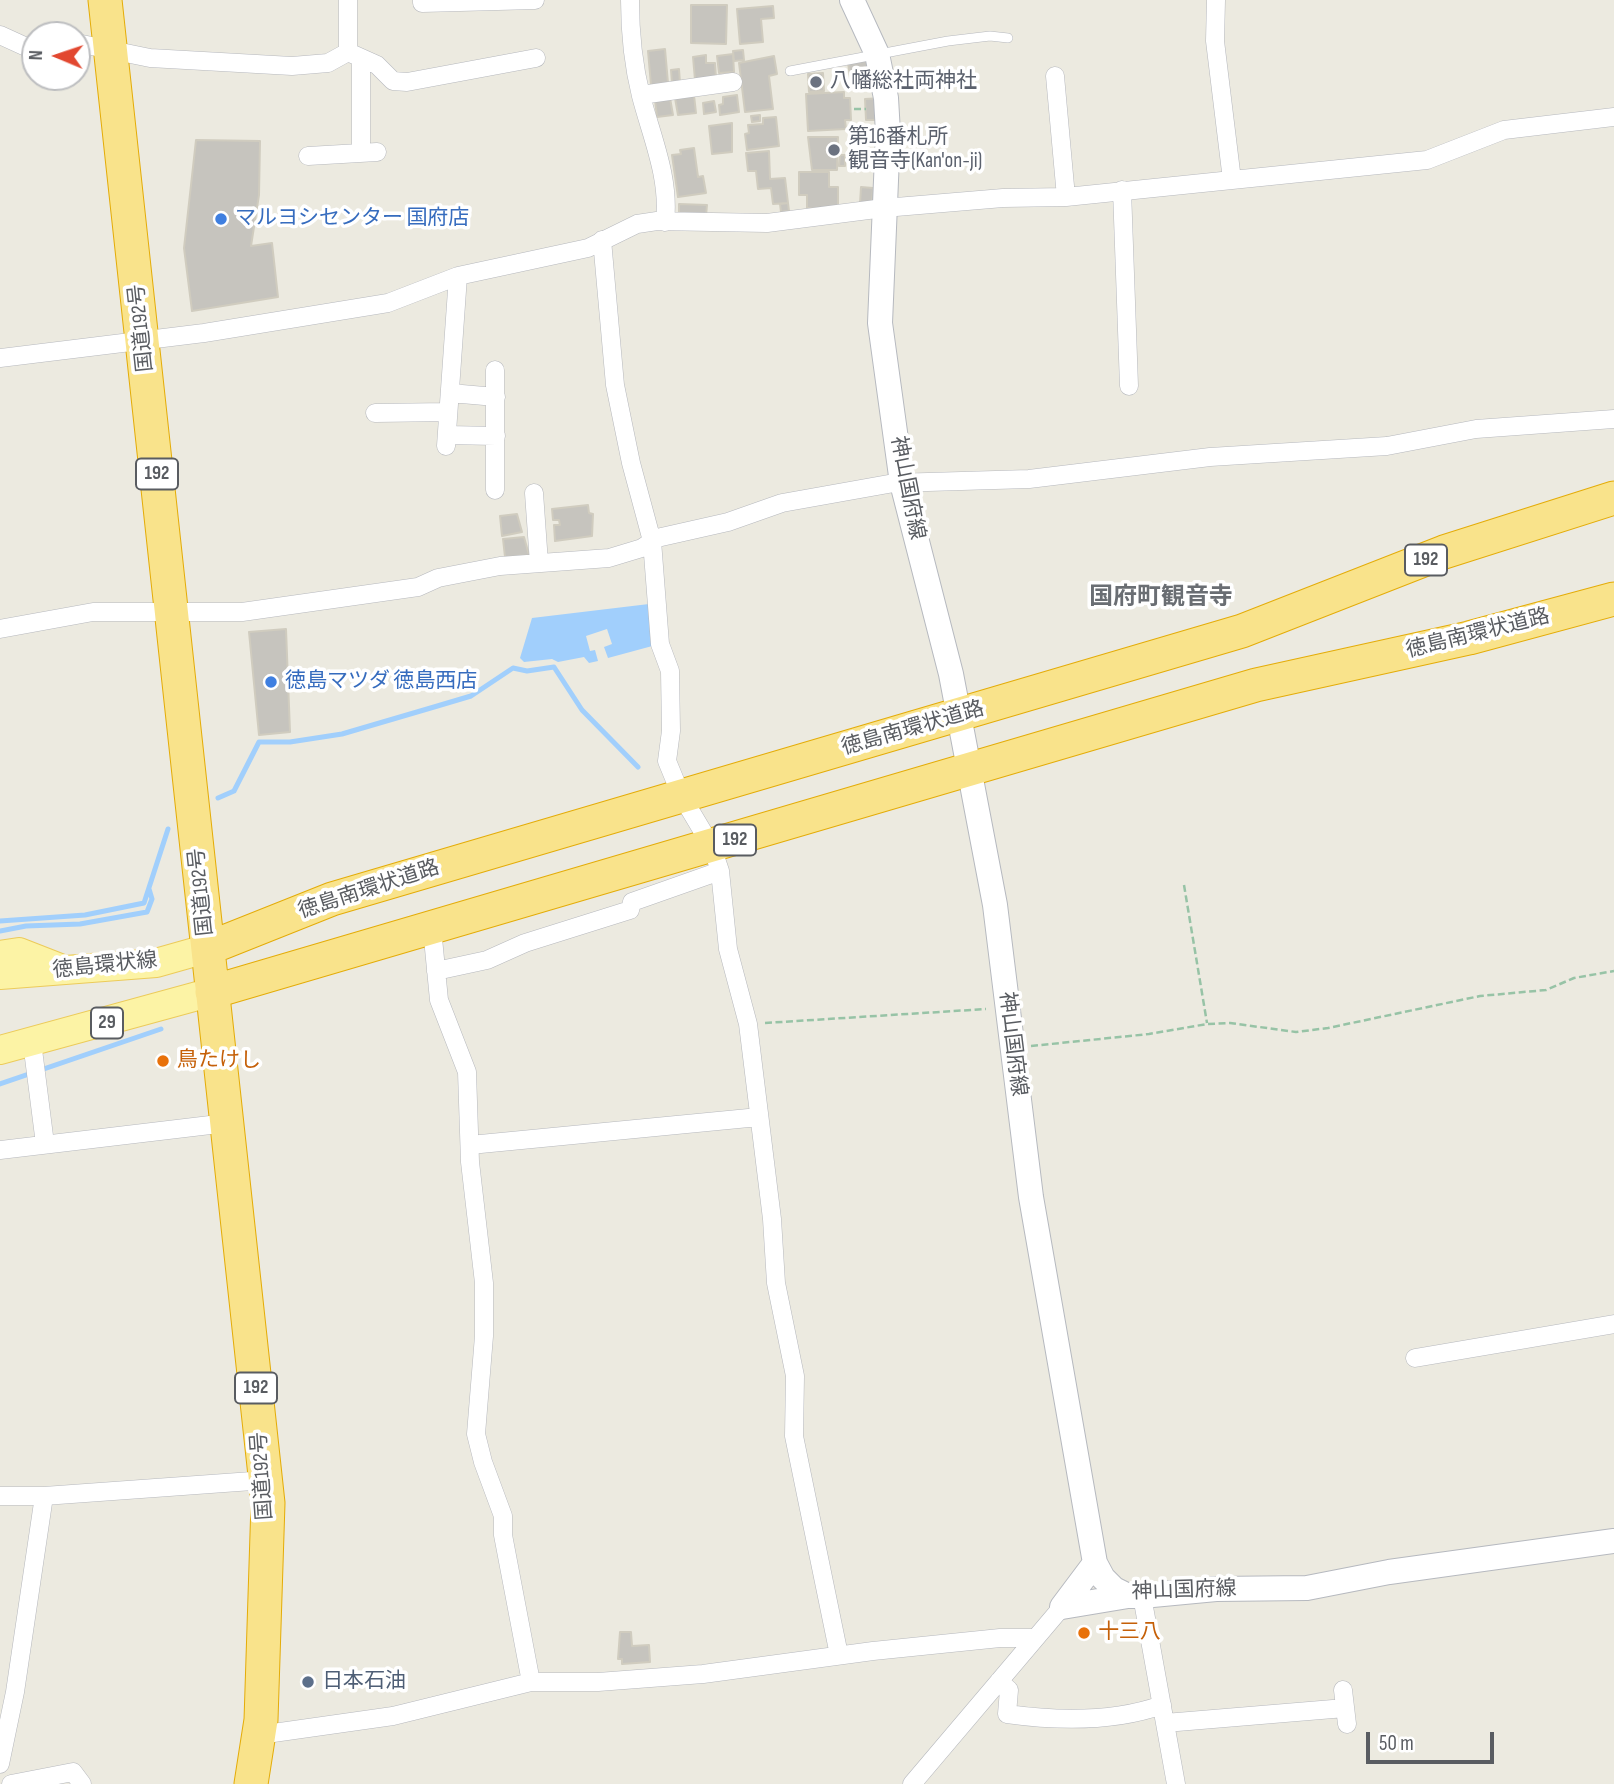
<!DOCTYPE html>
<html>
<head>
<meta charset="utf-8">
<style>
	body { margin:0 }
	#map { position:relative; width:1614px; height:1784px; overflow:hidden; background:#eceae0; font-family:"Sofia Sans Condensed",sans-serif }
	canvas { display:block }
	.north { position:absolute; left:21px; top:21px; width:70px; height:70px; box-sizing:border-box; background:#fff; border:2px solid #bdbec0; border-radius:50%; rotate:272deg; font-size:19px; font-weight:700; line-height:28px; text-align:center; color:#595c61 }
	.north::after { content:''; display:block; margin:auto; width:24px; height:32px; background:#e24830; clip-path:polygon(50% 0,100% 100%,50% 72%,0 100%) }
	.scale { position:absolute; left:1366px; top:1732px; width:128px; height:32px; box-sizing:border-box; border:4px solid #595c61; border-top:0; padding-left:9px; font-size:21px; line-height:24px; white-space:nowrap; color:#595c61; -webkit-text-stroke:5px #fff; paint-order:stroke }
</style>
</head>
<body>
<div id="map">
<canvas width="1614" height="1784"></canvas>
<div class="north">N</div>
<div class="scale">50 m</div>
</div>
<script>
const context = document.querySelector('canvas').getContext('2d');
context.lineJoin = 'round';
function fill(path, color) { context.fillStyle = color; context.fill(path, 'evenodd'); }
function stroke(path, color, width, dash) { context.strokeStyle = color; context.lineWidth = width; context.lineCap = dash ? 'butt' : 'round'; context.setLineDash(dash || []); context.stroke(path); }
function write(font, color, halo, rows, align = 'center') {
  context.font = font + ' "Sofia Sans Condensed","Noto Sans JP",sans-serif'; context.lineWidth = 7; context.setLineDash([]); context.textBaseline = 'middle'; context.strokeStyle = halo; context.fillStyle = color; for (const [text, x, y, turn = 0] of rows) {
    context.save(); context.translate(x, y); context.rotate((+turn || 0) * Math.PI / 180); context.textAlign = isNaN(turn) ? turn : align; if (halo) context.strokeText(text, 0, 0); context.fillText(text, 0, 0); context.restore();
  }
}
fill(new Path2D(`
	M649 604 656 645 608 658 604 647 612 644 607 629 586 636 590 651 595 650 598 661 589 663 584 657 558 662 552 659 524 662 520 658 532 618Z`), '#a1cffc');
stroke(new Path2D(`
	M218 798 234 791 259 742H290L342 734 434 707 471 696 513 668 527 671 554 667 582 710 638 767
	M0 921 85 915 144 903 168 829
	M0 931 26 926 80 924 147 912 152 899 149 889
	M0 1084 161 1029`), '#a1cffc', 5);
const building = new Path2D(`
	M691 5H727L726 44 691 43Z
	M773 6 774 18 761 19 763 42 740 44 737 9Z
	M665 49 668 83 651 85 648 51Z
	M743 50 744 60 734 61 733 51Z
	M733 54 734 72 719 73 717 56Z
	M706 55V63H715L716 78 695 80 693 57Z
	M774 56 777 74 769 76 773 109 745 112 739 63Z
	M868 59 872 77 857 84V81L851 82 848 63Z
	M679 69 680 83 672 84 671 70Z
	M823 73 824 91 809 92 808 74Z
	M844 92V98H850L851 120H845L846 129 808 131 806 94Z
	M694 95 696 113 678 115 675 98Z
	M737 95 739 112 720 115 719 105 723 104V97Z
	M670 98 673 115 657 117 655 100Z
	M882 98 883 120H866L865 99Z
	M714 101 716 112 704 114 703 103Z
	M760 115V121L752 122 751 116Z
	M776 117 779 146 747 150 745 134 749 133 748 125 763 124V118Z
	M732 123V152L712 154 709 126Z
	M808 137H838L837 170H812Z
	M196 140 260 141 259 195 251 246 272 243 278 297 192 311 184 248Z
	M694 148 698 177 703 176 706 193 678 197 672 155 681 154 680 150Z
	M769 151 770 179 785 178 788 203 773 204 771 188 758 189 756 171H748L746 153Z
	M840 155H845V166H839Z
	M799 172H829V187H838V208H807V195H799Z
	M861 187 873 188 872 205 860 204Z
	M788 203 789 211 781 212 780 204Z
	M679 204 707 205 706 216 679 215Z
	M588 505 589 513 593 514 592 536 555 541 554 525H560L559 520H553L552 509Z
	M517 514 522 532 502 536 500 516Z
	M524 537 529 555 505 557 503 539Z
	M286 629 290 732 259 735 249 632Z
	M620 1632H631L632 1646 649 1645 650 1662 622 1664V1659H618Z`);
fill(building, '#c6c4be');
stroke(building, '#d0ccbf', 2);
const lane = new Path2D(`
	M790 71 948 41 990 36 1008 38`);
const street = new Path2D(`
	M422 0V3L535 0
	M630 0C630 33 633 64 641 96 652 138 670 178 665 222
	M1216 0 1215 41 1232 180
	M0 35 35 51
	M77 43 150 58 292 66 328 63 348 52V0
	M348 52 377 65 393 81 407 82 536 58
	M361 58V153
	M1055 76 1066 197
	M641 95 733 82
	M308 156 377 152
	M1122 190 1129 386
	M602 240 615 385 631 463 652 541 660 644 670 671 671 731 667 761 681 795 712 847 720 871 728 949 748 1024 772 1219 776 1283 795 1376 794 1436 839 1655
	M0 358 204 333 388 303 458 276 588 248 637 224 657 221 767 223 884 208 1003 198 1066 197 1427 160 1504 130 1614 117
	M495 370V490
	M450 393 496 397
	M375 413 448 412
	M447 435 496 436
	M446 446 458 276
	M534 493 539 563
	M0 629 93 612H242L418 587 438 578 500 566 609 558 642 548 657 538 728 522 782 503 894 483 1029 479 1210 457 1387 446 1476 429 1614 419
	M432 928 439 1000 467 1072 470 1162 484 1283V1336L476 1434 483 1462 503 1516V1535L531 1682
	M436 971 487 960 525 943 630 910 632 902 720 871
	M32 1042 45 1144
	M470 1145 759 1117
	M0 1150 227 1123
	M1415 1358 1614 1324
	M0 1496H44L266 1480
	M1142 1596 1176 1784
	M999 1681 1009 1690 1007 1714C1057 1721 1114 1722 1162 1705
	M1343 1690 1347 1724
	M1165 1723 1345 1708
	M259 1735 393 1716 531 1682H598L703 1674 873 1651 1000 1638H1034
	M0 1764 15 1692 44 1496
	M11 1784 73 1772 82 1784
	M912 1784 1062 1607`);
const secondary = new Path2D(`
	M852 0 877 54 886 98 888 133 880 323 902 483 951 674 995 905 1031 1197 1095 1563 1103 1578 1114 1589 1128 1596H1142L1216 1589 1307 1588 1389 1572 1614 1541
	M1062 1607 1128 1596
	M1062 1607 1095 1563`);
const primary = new Path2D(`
	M0 955 19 952 60 968
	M0 975 156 963 209 948
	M0 1050 212 992`);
const highway = new Path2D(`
	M105 0 268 1503 261 1720 251 1784
	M209 948 332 899 1242 631 1444 552 1614 498
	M212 992 1256 685 1469 638 1614 599`);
stroke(lane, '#b6b8bd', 10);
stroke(street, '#b6b8bd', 19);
stroke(secondary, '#b6b9bf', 26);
stroke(primary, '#eccb5a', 30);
stroke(highway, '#e4ac08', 35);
stroke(new Path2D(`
	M854 109H866
	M1184 885 1207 1023
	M765 1023 986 1009
	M1031 1046 1149 1034 1207 1024 1230 1023 1296 1032 1328 1028 1480 996 1546 990 1574 978 1614 971`), '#97c3a6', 2.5, [7, 3.5]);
stroke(lane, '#fff', 9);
stroke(street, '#fff', 18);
stroke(secondary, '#fff', 24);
stroke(primary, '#fcf3a5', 28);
stroke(highway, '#f9e38b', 33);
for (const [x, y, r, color] of [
	[816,82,7,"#6b7280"],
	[834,150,7,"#6b7280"],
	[221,219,7,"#3f7fe0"],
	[271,682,7,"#3f7fe0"],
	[163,1061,7,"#e8710a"],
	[1084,1633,7,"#e8710a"],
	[308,1682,7,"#5c6f8a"]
]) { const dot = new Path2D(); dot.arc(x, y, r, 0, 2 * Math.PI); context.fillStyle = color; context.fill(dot); stroke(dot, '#fff', 2.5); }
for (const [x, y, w] of [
	[157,474,42],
	[1426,560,42],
	[735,840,42],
	[107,1023,32],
	[256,1388,42]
]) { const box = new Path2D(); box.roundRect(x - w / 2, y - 15.5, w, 31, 5); context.fillStyle = '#fff'; context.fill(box); stroke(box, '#595c61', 2); }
write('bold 19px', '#595c61', null, [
	["192",157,474],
	["192",1426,560],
	["192",735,840],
	["29",107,1023],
	["192",256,1388]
]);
write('21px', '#5b616d', '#fff', [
	["八幡総社両神社",830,82],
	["第16番札所",848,138],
	["観音寺(Kan'on-ji)",848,162]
], 'left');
write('21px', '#366cbe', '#fff', [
	["マルヨシセンター 国府店",235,219],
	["徳島マツダ 徳島西店",285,682]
], 'left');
write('21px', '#595c61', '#fff', [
	["国道192号",142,328,-96],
	["神山国府線",907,488,79],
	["徳島南環状道路",1478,634,-14],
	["徳島南環状道路",913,729,-16],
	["徳島南環状道路",369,890,-18],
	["国道192号",202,892,-96],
	["徳島環状線",105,966,-6],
	["神山国府線",1012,1044,83],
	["国道192号",263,1476,-94],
	["神山国府線",1184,1591,-2]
]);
write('21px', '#c56008', '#fff', [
	["鳥たけし",177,1061],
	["十三八",1098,1633]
], 'left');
write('21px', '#4e5e75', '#fff', [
	["日本石油",322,1682]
], 'left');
write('bold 24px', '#6a6e73', '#fff', [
	["国府町観音寺",1161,598]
]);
</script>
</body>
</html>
